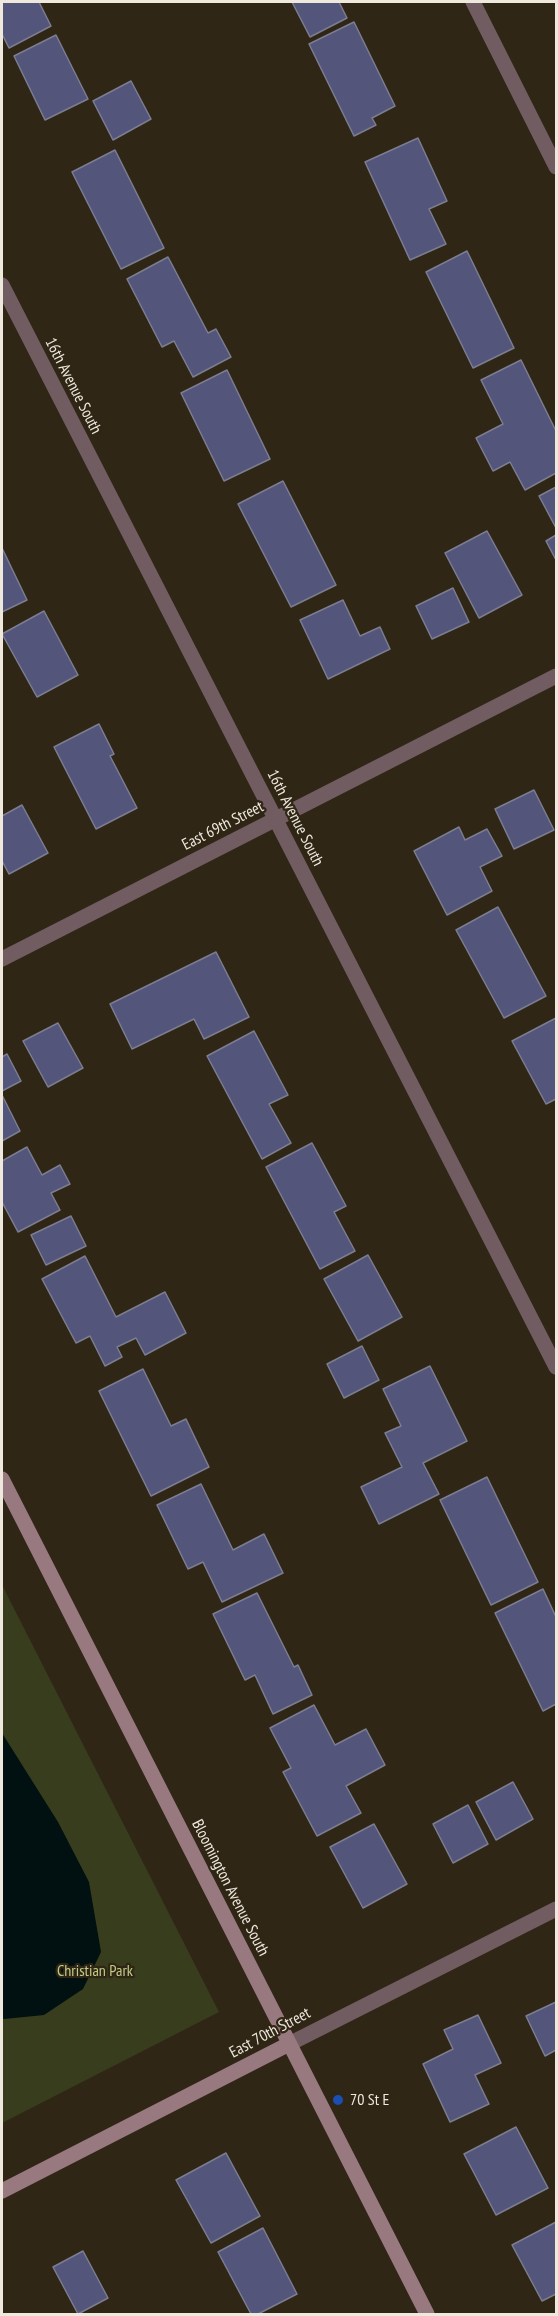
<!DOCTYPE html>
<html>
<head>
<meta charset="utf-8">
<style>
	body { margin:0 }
	#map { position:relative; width:558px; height:2316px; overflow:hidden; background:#302616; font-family:"PT Sans Narrow",sans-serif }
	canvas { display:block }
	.frame { position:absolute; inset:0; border:3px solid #eee8dd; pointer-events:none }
</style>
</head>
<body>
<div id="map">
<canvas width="558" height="2316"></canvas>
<div class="frame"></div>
</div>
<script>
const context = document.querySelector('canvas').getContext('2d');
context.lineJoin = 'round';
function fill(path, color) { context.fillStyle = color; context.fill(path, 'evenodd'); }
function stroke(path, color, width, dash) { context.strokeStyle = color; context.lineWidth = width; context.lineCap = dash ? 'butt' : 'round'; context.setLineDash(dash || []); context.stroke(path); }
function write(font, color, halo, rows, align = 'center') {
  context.font = font + ' "PT Sans Narrow",sans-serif'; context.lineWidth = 4.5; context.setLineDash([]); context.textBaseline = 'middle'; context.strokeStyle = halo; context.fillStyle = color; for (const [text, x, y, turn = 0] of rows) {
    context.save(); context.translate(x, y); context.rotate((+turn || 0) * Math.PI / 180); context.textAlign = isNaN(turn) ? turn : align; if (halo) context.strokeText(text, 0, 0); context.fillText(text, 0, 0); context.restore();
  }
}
fill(new Path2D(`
	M2 1585 219 2012 2 2123Z`), '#383d1d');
fill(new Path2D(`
	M2 1733 58 1822 89 1882 101 1952 83 1989 44 2015 4 2019 2 2018Z`), '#011010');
const building = new Path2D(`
	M2 2H39L51 26 9 48 2 34Z
	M292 2H339L347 18 310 37Z
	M354 22 395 106 372 118 376 125 354 136 309 44Z
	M56 35 88 99 45 120 14 56Z
	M131 81 151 119 113 140 93 101Z
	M418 138 447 201 429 209 446 244 410 260 365 162Z
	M115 150 164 248 121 269 72 172Z
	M467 251 514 348 473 368 426 272Z
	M168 257 208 333 216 329 231 357 193 377 174 341 162 347 127 279Z
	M521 360 556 431V473L525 490 510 462 493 471 476 438 503 424 481 380Z
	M227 370 270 459 224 481 181 393Z
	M283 481 336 585 291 607 238 504Z
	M556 487V528L539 496Z
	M487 531 522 595 479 618 445 553Z
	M556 535V560L546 541Z
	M2 548 27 600 2 612Z
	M453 588 469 622 432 639 416 606Z
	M343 600 360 636 380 627 390 649 328 679 300 620Z
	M44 611 78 675 37 697 2 634Z
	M99 724 114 754 110 756 137 808 96 829 54 747Z
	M534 790 554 830 514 849 495 809Z
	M22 805 48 853 9 874 2 861V816Z
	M459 827 465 840 487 829 502 856 480 867 492 891 447 915 414 851Z
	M498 907 546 996 504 1018 456 930Z
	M216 952 249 1017 204 1039 194 1019 132 1049 110 1004Z
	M556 1018V1099L546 1104 512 1041Z
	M58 1023 83 1068 48 1087 23 1041Z
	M254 1031 288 1095 269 1104 291 1143 262 1159 207 1056Z
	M7 1054 21 1081 2 1091V1057Z
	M2 1095 20 1131 2 1141Z
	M312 1143 346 1206 334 1212 355 1251 320 1269 266 1167Z
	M27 1147 42 1175 60 1165 70 1184 51 1193 60 1210 18 1232 2 1202V1161Z
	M71 1216 86 1246 46 1265 31 1235Z
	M368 1255 402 1317 358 1341 324 1279Z
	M85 1256 116 1317 165 1292 186 1333 145 1355 136 1338 117 1347 122 1357 105 1366 90 1336 76 1343 42 1279Z
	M362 1346 379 1380 344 1398 327 1364Z
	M430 1366 467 1441 423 1463 439 1494 379 1524 361 1487 402 1467 385 1433 401 1426 383 1389Z
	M143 1369 171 1426 186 1419 209 1467 151 1496 99 1391Z
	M487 1477 538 1582 491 1605 440 1500Z
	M201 1484 233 1550 264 1534 283 1573 222 1602 203 1562 188 1569 157 1505Z
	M543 1589 556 1617V1704L543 1711 495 1613Z
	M257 1593 294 1667 298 1665 312 1695 273 1714 255 1675 245 1680 213 1614Z
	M314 1705 335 1745 366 1729 385 1765 346 1786 361 1813 317 1836 283 1772 291 1768 270 1728Z
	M513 1782 533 1819 496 1840 476 1802Z
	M468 1805 488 1844 453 1863 433 1824Z
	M374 1824 407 1884 363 1908 330 1847Z
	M556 2002V2050L545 2056 526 2016Z
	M478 2015 501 2063 475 2075 489 2104 450 2122 423 2064 453 2049 444 2030Z
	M516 2127 548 2188 496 2215 464 2154Z
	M226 2153 260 2216 211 2243 176 2180Z
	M556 2222V2294L542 2301 512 2245Z
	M263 2228 297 2294 258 2314H251L218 2252Z
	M83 2251 108 2298 78 2314 53 2267Z`);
fill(building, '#53557a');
stroke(building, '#7b7d91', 1.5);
stroke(new Path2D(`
	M473 2 556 167
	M2 285 556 1367
	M2 959 556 676
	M289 2044 556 1909`), '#705c61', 15);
stroke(new Path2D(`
	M2 1479 427 2314
	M2 2191 289 2044`), '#997980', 15);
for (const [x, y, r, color] of [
	[338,2100,6,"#1a4fb4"]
]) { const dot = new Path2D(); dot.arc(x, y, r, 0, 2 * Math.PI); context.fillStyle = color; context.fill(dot); stroke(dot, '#302616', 2); }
write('16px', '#eee8dd', '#302616', [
	["16th Avenue South",73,386,63],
	["16th Avenue South",295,818,63],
	["East 69th Street",223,826,-27],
	["Bloomington Avenue South",230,1888,63],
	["East 70th Street",270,2033,-28]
]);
write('16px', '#c2cc87', '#302616', [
	["Christian Park",95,1971]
]);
write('16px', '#eee8dd', '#302616', [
	["70 St E",350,2100]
], 'left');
</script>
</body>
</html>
